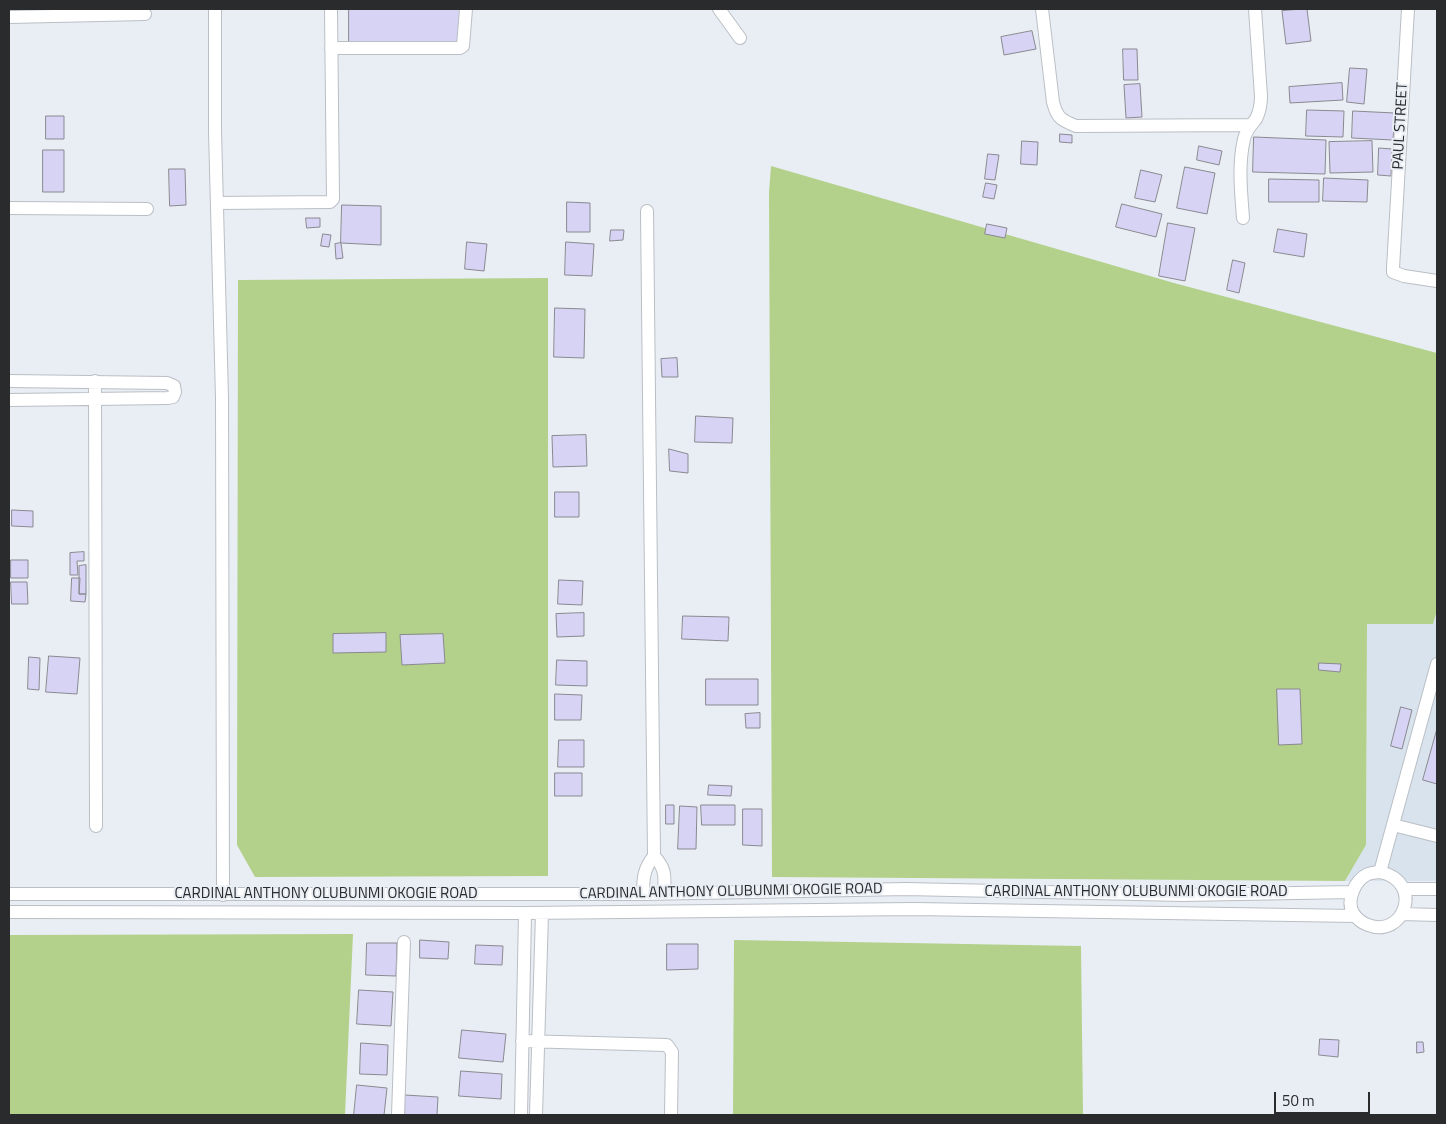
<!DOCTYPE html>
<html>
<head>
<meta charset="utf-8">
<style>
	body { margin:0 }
	#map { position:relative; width:1446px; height:1124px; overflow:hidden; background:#e9eef4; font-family:"Titillium Web",sans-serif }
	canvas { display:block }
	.frame { position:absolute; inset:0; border:10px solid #292b2d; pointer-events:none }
	.scale { position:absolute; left:1274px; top:1092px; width:96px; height:22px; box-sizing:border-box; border:2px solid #292b2d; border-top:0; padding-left:6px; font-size:15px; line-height:18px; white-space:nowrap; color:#292b2d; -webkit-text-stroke:4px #e9eef4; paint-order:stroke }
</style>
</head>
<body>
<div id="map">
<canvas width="1446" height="1124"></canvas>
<div class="frame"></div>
<div class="scale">50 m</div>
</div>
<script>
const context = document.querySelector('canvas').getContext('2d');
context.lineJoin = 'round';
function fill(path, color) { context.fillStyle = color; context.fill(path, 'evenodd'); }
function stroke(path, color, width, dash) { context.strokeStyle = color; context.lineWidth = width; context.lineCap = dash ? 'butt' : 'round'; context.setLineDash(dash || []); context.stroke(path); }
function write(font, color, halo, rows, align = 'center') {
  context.font = font + ' "Titillium Web",sans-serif'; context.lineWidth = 4; context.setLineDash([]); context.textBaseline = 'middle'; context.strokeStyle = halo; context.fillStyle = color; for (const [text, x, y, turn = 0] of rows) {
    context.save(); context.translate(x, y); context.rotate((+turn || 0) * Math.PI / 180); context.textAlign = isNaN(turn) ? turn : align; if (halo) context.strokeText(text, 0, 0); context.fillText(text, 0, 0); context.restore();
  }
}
fill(new Path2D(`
	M1437 610V881H1345L1366 845 1367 624H1433Z`), '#d8e3ee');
fill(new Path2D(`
	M771 166 1174 283 1437 353V610L1433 624H1367L1366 845 1345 881 772 877 769 192Z
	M548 278V876L255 877 237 845 238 280Z
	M353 934 345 1115H9V935Z
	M734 940 1081 946 1083 1115H733Z`), '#b3d18b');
const building = new Path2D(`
	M349 9H460V46H349Z
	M1307 9 1311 41 1286 44 1282 11Z
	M1032 31 1036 49 1004 55 1001 37Z
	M1123 49H1137L1138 80H1124Z
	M1350 68 1367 69 1364 104 1347 102Z
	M1342 83 1343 100 1290 103 1289 87Z
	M1140 84 1142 117 1126 118 1124 85Z
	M1307 110 1344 111 1343 137 1306 136Z
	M1353 111 1395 113 1393 140 1352 138Z
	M46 116H64V139H46Z
	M1060 134 1072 135V143L1060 142Z
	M1254 137 1326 140 1325 174 1253 172Z
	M1022 141 1038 142 1037 165 1021 164Z
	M1372 141 1373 172 1330 173 1329 142Z
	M1199 146 1222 151 1219 165 1197 160Z
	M1379 148 1392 149 1391 176 1378 175Z
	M43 150H64V192H43Z
	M988 154 999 155 995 180 985 179Z
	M1185 167 1215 173 1207 214 1177 208Z
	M169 169H185L186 205 170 206Z
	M1141 170 1162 175 1155 202 1135 198Z
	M1324 178 1368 180 1367 202 1323 201Z
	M1269 179 1319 180V202H1269Z
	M986 183 997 185 994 199 983 197Z
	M567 202 590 203V232H567Z
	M1122 204 1162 214 1156 237 1116 227Z
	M342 205 381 206V245L341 243Z
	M306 218H320V227L307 228Z
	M1168 223 1195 228 1185 281 1159 276Z
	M987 224 1007 228 1005 238 985 234Z
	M1278 229 1307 234 1304 257 1274 252Z
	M611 230H624L623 240 610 241Z
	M323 234 331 235 329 247 321 246Z
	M467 242 487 244 484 271 465 269Z
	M566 242 594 244 592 276 565 275Z
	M341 243 343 258 336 259 335 244Z
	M1233 260 1245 263 1239 293 1227 290Z
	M555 308 585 309 584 358 554 357Z
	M677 358 678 377H662L661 359Z
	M696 416 733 418 732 443 695 442Z
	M586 435 587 466 553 467 552 436Z
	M669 449 688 454V473L670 471Z
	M555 492H579V517H555Z
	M12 510 33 511V527L12 526Z
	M84 552V561H77L78 575H70V553Z
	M11 560H28V578H11Z
	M86 565V594H79V566Z
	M72 578H80L79 594H86L85 602 71 601Z
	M559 580 583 581 582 605 558 604Z
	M11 582H27L28 604H12Z
	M584 613V636L557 637 556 614Z
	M683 616 729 617 728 641 682 639Z
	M386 633V652L333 653V634Z
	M443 634 445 663 402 665 400 635Z
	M49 656 80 658 77 694 46 692Z
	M29 657 40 658 39 690 28 689Z
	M557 660 587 661V686L556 685Z
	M1319 663 1341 664 1340 672 1319 670Z
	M706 679H758V705H706Z
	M1277 689H1300L1302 744 1279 745Z
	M555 694 582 695 581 720H555Z
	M1401 707 1412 710 1402 749 1391 746Z
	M760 713V728H746L745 714Z
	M1437 729V784L1423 780Z
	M559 740H584V767H558Z
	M555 773H582V796H555Z
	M709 785 732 786 731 796 708 795Z
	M666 805H674V824H666Z
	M701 805H735V825H702Z
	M680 806 697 807 696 849H678Z
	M743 809H762V846L743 845Z
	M420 940 449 942 448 959 420 958Z
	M367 943H397L396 976 366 975Z
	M667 944H698V969L667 970Z
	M476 945 503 946 502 965 475 964Z
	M359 990 393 992 391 1026 357 1024Z
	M462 1030 506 1034 503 1062 459 1058Z
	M1320 1039 1339 1040 1338 1057 1319 1055Z
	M1417 1042H1423L1424 1052 1417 1053Z
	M361 1043 388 1045 387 1075 360 1074Z
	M461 1071 502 1074 501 1099 459 1096Z
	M357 1085 387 1088 384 1115H354Z
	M405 1095 438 1097 437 1115H405Z`);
fill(building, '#d6d3f4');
stroke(building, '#8a8990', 1);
const minor = new Path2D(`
	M215 9V131L222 398 223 895
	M719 9 740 38
	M1042 9 1053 102C1057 118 1061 120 1076 126L1250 125
	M1408 9 1393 268V272L1404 276 1437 281
	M9 17 145 14
	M331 48H460L463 46 466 9
	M217 203 330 202 333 199 331 9
	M9 208 147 209
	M1243 218C1241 191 1238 165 1244 139 1246 130 1251 125 1256 119 1260 111 1261 104 1261 96L1255 9
	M9 381 167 383 174 386 175 392 173 397 168 398 9 400
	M95 381 96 826
	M1393 825 1437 836
	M654 856C666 869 665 876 664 893
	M1380 872 1437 664
	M1380 872C1425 882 1404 939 1368 925 1362 923 1357 919 1353 913 1346 900 1355 880 1368 874 1372 873 1376 872 1380 872Z
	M1405 889H1437
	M9 894H643L906 889 1183 895 1352 892
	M643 894C643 878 644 868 654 856L647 211
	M9 912 525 913 914 909 1355 916
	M1402 914 1437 915
	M522 1041 667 1045 672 1052 671 1115
	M398 1115 404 942
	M521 1115 525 913
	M536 1115 542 913`);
stroke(minor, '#babfc5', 14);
stroke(minor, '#fff', 12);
write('15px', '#292b2d', '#e9eef4', [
	["PAUL STREET",1401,126,-87],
	["CARDINAL ANTHONY OLUBUNMI OKOGIE ROAD",731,892,-1],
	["CARDINAL ANTHONY OLUBUNMI OKOGIE ROAD",1136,892],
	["CARDINAL ANTHONY OLUBUNMI OKOGIE ROAD",326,894]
]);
</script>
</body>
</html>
